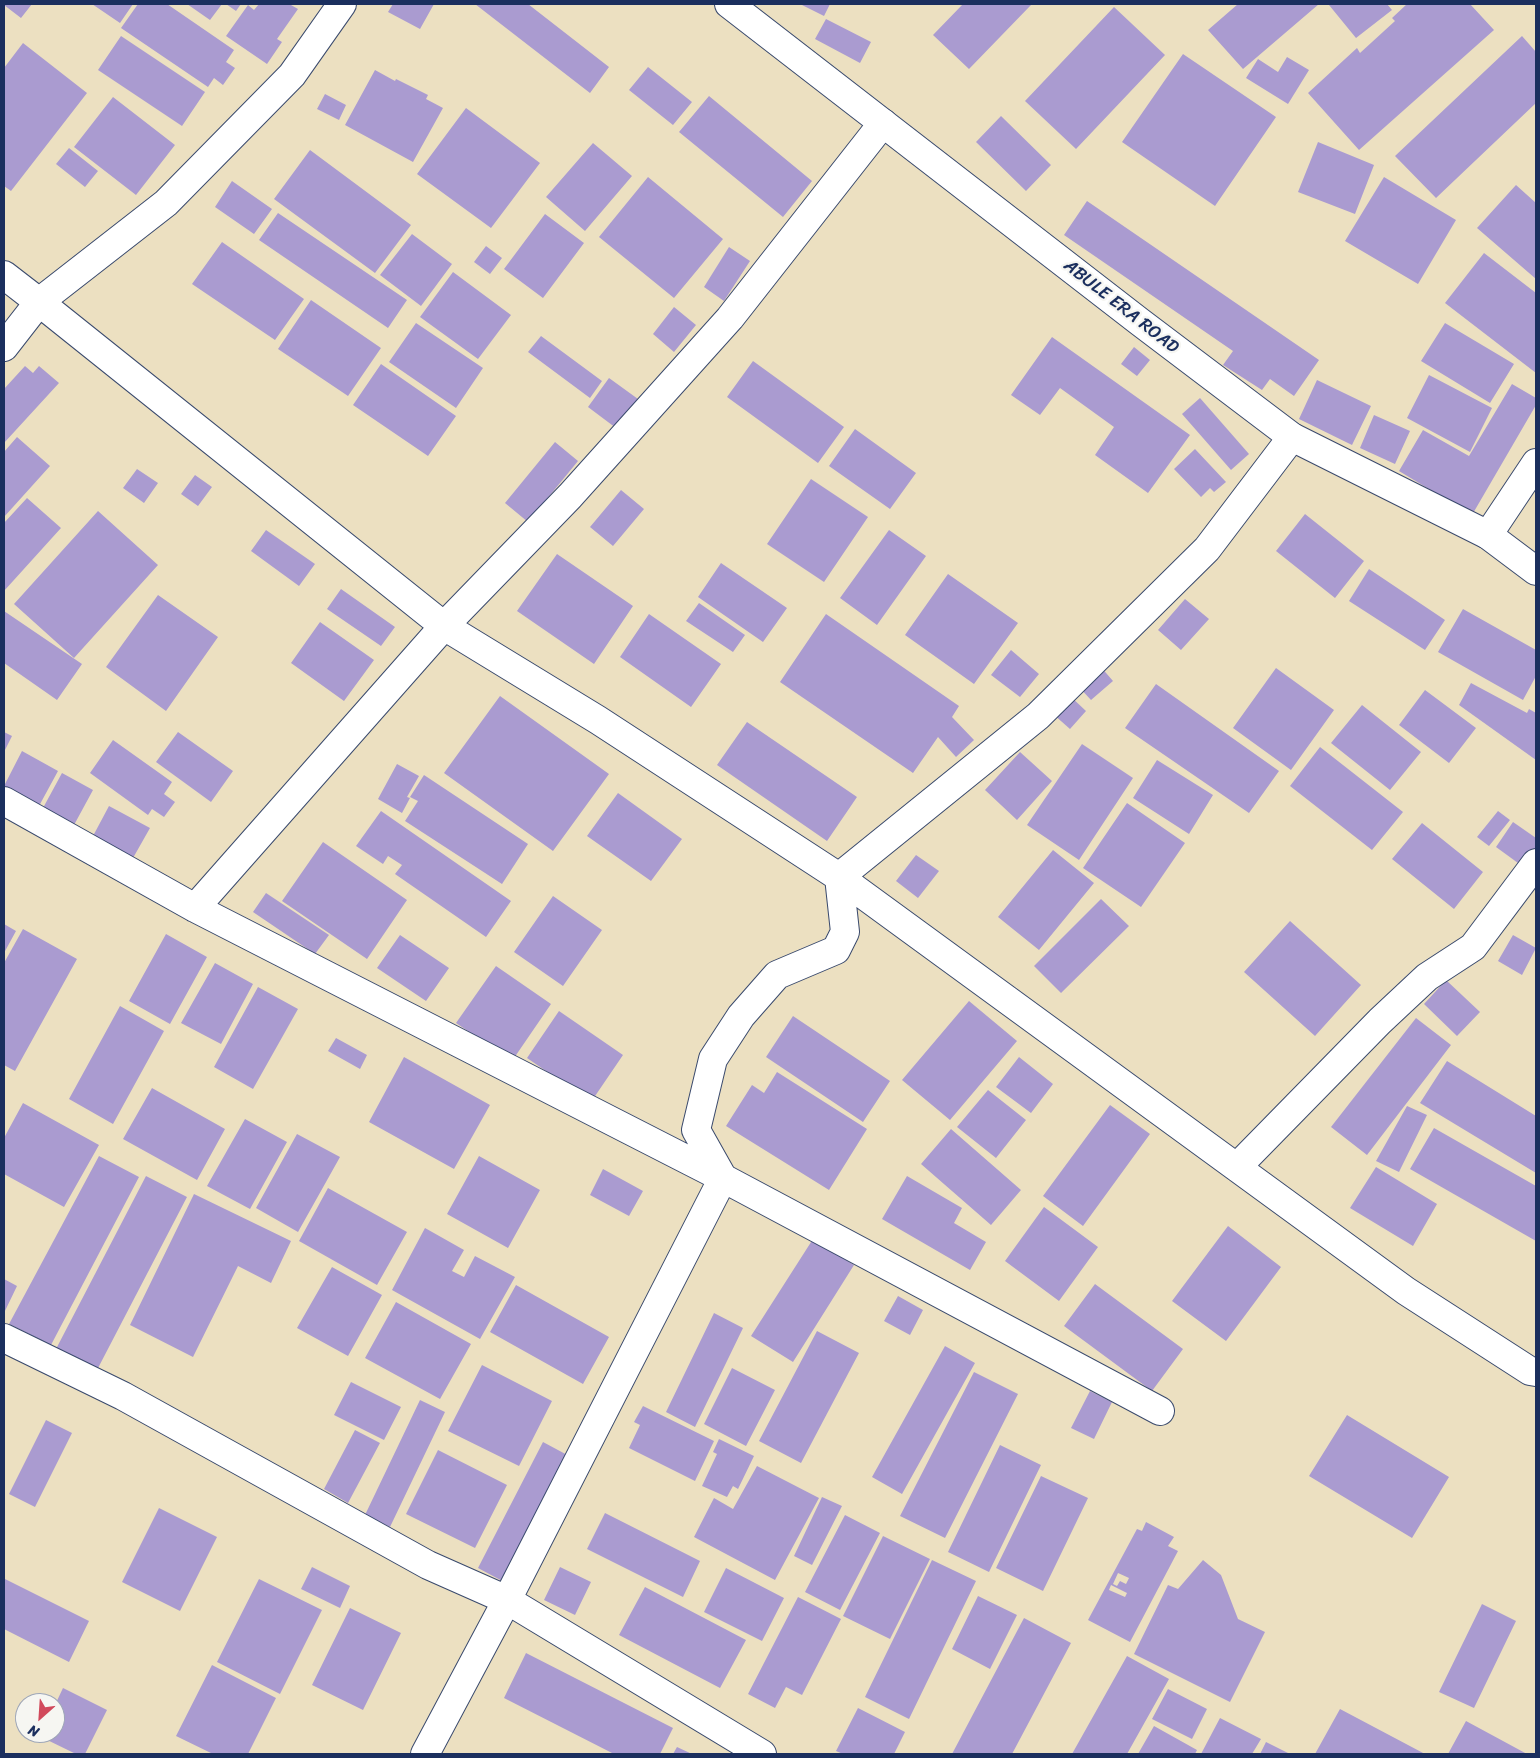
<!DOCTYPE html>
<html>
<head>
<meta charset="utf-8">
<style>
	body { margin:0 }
	#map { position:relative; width:1540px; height:1758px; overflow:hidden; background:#ece0c1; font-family:Sriracha,sans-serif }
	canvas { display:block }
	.frame { position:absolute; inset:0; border:5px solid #1b2f5e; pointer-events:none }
	.north { position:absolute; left:15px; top:1693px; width:50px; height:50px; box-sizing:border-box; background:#f6f6f2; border:1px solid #9ea6b7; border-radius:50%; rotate:206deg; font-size:14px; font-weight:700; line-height:20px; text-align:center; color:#1b2f5e }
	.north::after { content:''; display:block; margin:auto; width:18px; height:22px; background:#d1495b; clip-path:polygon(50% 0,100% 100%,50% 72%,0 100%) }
</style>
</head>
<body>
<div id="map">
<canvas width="1540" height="1758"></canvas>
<div class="frame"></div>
<div class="north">N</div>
</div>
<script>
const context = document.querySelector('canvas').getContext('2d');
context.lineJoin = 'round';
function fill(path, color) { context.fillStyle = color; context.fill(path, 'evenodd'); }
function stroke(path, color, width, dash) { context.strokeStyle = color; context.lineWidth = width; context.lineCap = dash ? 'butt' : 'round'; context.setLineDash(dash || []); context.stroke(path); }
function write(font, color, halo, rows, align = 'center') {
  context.font = font + ' Sriracha,sans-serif'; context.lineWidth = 4.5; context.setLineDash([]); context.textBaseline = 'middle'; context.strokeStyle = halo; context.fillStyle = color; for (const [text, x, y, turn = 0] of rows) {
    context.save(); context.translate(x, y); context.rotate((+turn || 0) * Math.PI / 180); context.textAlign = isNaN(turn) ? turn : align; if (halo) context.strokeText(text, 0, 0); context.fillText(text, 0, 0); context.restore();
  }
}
fill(new Path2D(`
	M4 4H32L21 18 4 5Z
	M92 4H133L120 23Z
	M138 4H167L234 50 226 62 235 68 223 85 214 78 208 87 121 28Z
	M187 4H222L210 20Z
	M226 4H241L236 11Z
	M259 4H292L291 5 298 9 277 39 282 42 267 64 226 36 248 5 254 10Z
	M393 4H434L420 29 388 12Z
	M475 4H528L609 67 590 93Z
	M800 4H830L824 16Z
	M963 4H1032L969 69 933 35Z
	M1238 4H1319L1243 69 1208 30Z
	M1330 4H1387L1392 10 1356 38 1329 5Z
	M1407 4H1470L1494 30 1359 150 1308 93 1357 48 1360 53 1395 21 1392 18Z
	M1114 7 1165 55 1076 149 1025 101Z
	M826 19 871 42 860 63 815 39Z
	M121 36 205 92 182 126 98 70Z
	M1522 36 1536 52V103L1436 198 1395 156Z
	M23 43 87 93 11 191 4 186V68Z
	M1183 54 1276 117 1215 206 1122 142Z
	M1287 57 1309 70 1288 104 1246 78 1258 59 1278 72Z
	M648 67 692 102 673 125 629 90Z
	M375 70 395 81 396 79 428 95 426 99 443 108 413 162 345 125Z
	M325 94 346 105 339 120 317 109Z
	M709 96 812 181 783 217 679 132Z
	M113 97 175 145 136 195 74 147Z
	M466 108 540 163 491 228 417 174Z
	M1001 116 1051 165 1026 191 976 142Z
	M1318 142 1374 165 1355 214 1298 192Z
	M593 143 632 176 585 231 546 197Z
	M69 148 98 171 85 187 56 164Z
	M310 150 411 225 375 273 274 199Z
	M648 177 723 239 674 298 599 237Z
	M1384 177 1456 220 1418 284 1345 241Z
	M232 181 272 209 254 234 215 207Z
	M1516 185 1536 203V279L1477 228Z
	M1087 201 1319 360 1294 396 1270 379 1262 390 1223 365 1233 351 1064 235Z
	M278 213 407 300 388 328 259 240Z
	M545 214 584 243 543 298 504 269Z
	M412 234 452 264 421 306 380 275Z
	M222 242 304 299 275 340 192 284Z
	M486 246 502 258 490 274 474 262Z
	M729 247 750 261 724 301 704 287Z
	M1484 253 1536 293V373L1445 303Z
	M453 272 511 315 478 359 420 317Z
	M311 300 381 348 348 396 278 349Z
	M674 307 696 325 674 352 653 334Z
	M416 323 483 368 456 408 389 362Z
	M1445 323 1514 364 1490 403 1421 361Z
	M541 336 602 381 590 398 528 352Z
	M1052 337 1190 435 1148 493 1095 455 1114 427 1060 388 1040 415 1011 395Z
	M1134 347 1150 360 1137 376 1121 364Z
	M753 361 844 427 818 463 727 397Z
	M381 364 456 416 428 456 353 405Z
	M25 366 33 373 39 366 59 383 4 443V389Z
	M1429 375 1492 408 1470 452 1407 418Z
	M609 378 638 399 616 428 588 407Z
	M1317 380 1371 406 1352 445 1299 419Z
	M1512 384 1536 398V405L1472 515 1399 471 1423 430 1469 456Z
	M1200 398 1249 454 1231 470 1182 414Z
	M1374 415 1410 431 1395 464 1360 448Z
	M855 429 916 473 890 509 829 466Z
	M17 437 50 466 4 517V452Z
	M555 442 578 461 528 522 505 503Z
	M1195 449 1226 482 1214 492 1210 488 1201 497 1174 469Z
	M137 469 158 483 144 503 123 488Z
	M195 475 212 487 198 506 181 494Z
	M811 479 868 517 824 582 767 544Z
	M621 490 644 509 613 546 590 527Z
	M27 498 61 528 4 591V523Z
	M98 511 158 565 74 658 14 604Z
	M1305 514 1364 561 1335 598 1276 551Z
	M266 530 315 564 299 586 251 551Z
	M889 530 926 556 877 625 840 598Z
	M557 554 633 606 594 664 517 611Z
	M721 563 787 608 763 642 698 597Z
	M1369 569 1445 620 1425 650 1349 601Z
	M948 574 1018 623 974 684 905 635Z
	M341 589 395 627 381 646 327 609Z
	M158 595 218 637 166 711 106 667Z
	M1185 599 1209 619 1181 650 1158 630Z
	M699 603 745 635 733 652 686 621Z
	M1463 609 1536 650V676L1523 700 1438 652Z
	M4 611 82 664 57 700 4 663Z
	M649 614 721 664 691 707 620 657Z
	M826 614 959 706 952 717 974 740 956 757 938 737 913 773 780 682Z
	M320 622 374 660 344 701 291 663Z
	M1011 650 1039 674 1020 697 991 675Z
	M1100 666 1113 681 1091 700 1078 686Z
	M1276 668 1334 710 1291 770 1233 728Z
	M1471 683 1527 713 1529 709 1536 713V760L1459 705Z
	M1156 684 1279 771 1249 813 1125 728Z
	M1425 690 1476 728 1449 763 1399 725Z
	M500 696 609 774 553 851 444 773Z
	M1070 696 1086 711 1070 729 1053 714Z
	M1362 705 1421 752 1390 790 1331 743Z
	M747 722 857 797 827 841 717 765Z
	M4 732 12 736 4 752Z
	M178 732 233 771 211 802 156 762Z
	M113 740 172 782 164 794 175 802 164 817 152 809 148 815 90 773Z
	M1082 744 1133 778 1079 860 1027 825Z
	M1320 747 1403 812 1372 850 1290 786Z
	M22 751 58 771 39 806 4 786Z
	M1020 752 1052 781 1017 820 985 790Z
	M1157 760 1213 795 1189 834 1133 798Z
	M397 764 419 776 407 797 410 798 402 813 378 799Z
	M62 773 93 790 74 825 43 808Z
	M424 775 528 844 502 884 405 821 418 801 410 797Z
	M618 793 682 839 651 881 587 836Z
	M1127 803 1185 843 1141 907 1083 868Z
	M109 806 150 828 133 858 93 836Z
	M381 811 511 901 486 937 395 874 402 865 388 856 383 864 356 846Z
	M1498 811 1510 820 1489 846 1477 837Z
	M1513 822 1536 838V860L1529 871 1496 847Z
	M1422 823 1483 872 1454 909 1392 859Z
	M323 842 407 900 367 959 282 901Z
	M1053 850 1094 883 1039 950 998 917Z
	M916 855 939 871 918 898 896 881Z
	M266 893 329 935 315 954 253 912Z
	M553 896 602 930 563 986 514 952Z
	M1101 899 1129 926 1061 993 1034 966Z
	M1290 921 1361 985 1315 1036 1244 972Z
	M4 924 16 931 4 953Z
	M23 929 77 959 15 1071 4 1065V963Z
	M166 934 207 957 170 1024 129 1001Z
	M400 935 449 968 426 1001 377 968Z
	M1513 935 1536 948 1522 975 1498 961Z
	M215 963 253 984 221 1044 181 1023Z
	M496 966 551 1004 512 1061 456 1023Z
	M1446 980 1480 1012 1457 1036 1424 1004Z
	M258 987 298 1009 253 1089 214 1067Z
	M969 1001 1017 1041 950 1120 902 1080Z
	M120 1006 164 1031 113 1124 69 1099Z
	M559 1011 623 1055 591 1102 527 1058Z
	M793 1016 890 1081 863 1122 766 1057Z
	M1416 1018 1451 1045 1367 1155 1331 1127Z
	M336 1038 367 1055 360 1069 328 1051Z
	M404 1057 490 1105 454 1169 369 1122Z
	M1019 1057 1053 1084 1031 1113 996 1087Z
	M1447 1061 1536 1116V1173L1420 1103Z
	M777 1072 867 1129 829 1190 726 1126 752 1085 764 1093Z
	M152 1088 225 1129 197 1180 123 1139Z
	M988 1090 1026 1120 996 1158 957 1127Z
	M23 1103 99 1145 64 1207 4 1174V1138Z
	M1110 1105 1150 1134 1083 1226 1043 1196Z
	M1407 1106 1427 1115 1399 1172 1376 1161Z
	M245 1119 287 1142 250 1209 207 1186Z
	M1434 1128 1536 1186V1241L1410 1169Z
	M951 1129 1021 1190 991 1225 921 1164Z
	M297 1134 340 1157 298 1232 256 1208Z
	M99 1156 139 1177 51 1345 9 1324Z
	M479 1156 540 1190 508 1248 447 1214Z
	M1376 1167 1437 1204 1413 1246 1350 1208Z
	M603 1169 643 1191 629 1216 590 1195Z
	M146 1176 187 1197 97 1370 56 1349Z
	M907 1176 962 1208 954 1223 986 1242 970 1270 882 1219Z
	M328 1188 407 1232 377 1285 299 1241Z
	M194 1194 291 1241 271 1283 238 1266 193 1357 130 1325Z
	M1044 1207 1098 1247 1059 1301 1005 1261Z
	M1228 1226 1281 1267 1226 1341 1172 1301Z
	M425 1228 464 1250 452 1271 464 1277 475 1256 515 1277 480 1339 392 1290Z
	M813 1239 854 1265 793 1362 751 1336Z
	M332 1267 382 1295 348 1356 297 1328Z
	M4 1279 17 1286 4 1313Z
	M1095 1284 1183 1349 1152 1391 1064 1326Z
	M516 1285 609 1337 583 1384 490 1332Z
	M898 1296 923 1310 910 1335 884 1321Z
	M396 1302 471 1344 440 1399 365 1358Z
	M714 1313 743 1328 695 1427 666 1412Z
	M817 1331 859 1353 801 1463 759 1441Z
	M945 1346 975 1363 902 1494 872 1477Z
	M482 1365 552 1401 519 1466 448 1431Z
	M732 1368 775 1390 746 1446 704 1424Z
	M974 1372 1018 1394 945 1538 900 1516Z
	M351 1382 401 1407 384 1440 334 1415Z
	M1090 1391 1112 1402 1094 1439 1071 1428Z
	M420 1400 445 1412 390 1527 365 1515Z
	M643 1406 714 1441 695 1481 629 1448 640 1425 634 1422Z
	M1347 1415 1449 1477 1412 1538 1309 1476Z
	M46 1420 72 1433 35 1507 9 1494Z
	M355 1430 380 1443 348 1503 324 1489Z
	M719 1439 754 1456 738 1489 733 1486 727 1497 702 1486 717 1454 713 1452Z
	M543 1442 571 1457 506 1583 478 1568Z
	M1000 1445 1041 1465 989 1572 948 1552Z
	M438 1450 507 1485 475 1548 406 1514Z
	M757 1466 819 1498 775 1580 694 1537 714 1498 733 1509Z
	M1041 1476 1088 1498 1043 1591 996 1568Z
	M822 1497 842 1506 812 1565 794 1556Z
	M159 1508 217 1537 180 1611 122 1582Z
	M605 1513 700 1561 683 1597 587 1549Z
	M845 1515 880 1533 840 1610 805 1592Z
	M1146 1522 1174 1537 1168 1546 1178 1551 1130 1642 1088 1620 1137 1529 1142 1531ZM1118 1573 1129 1578 1126 1584 1120 1581 1117 1586 1113 1584ZM1111 1585 1127 1593 1125 1597 1109 1590Z
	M883 1536 930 1559 890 1639 843 1616Z
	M932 1560 976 1581 909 1719 865 1697Z
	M1203 1560 1221 1575 1238 1619 1265 1632 1230 1702 1134 1654 1168 1585 1178 1589Z
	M312 1567 350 1586 340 1608 301 1589Z
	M560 1567 591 1582 575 1615 544 1600Z
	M726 1568 784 1598 762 1641 704 1612Z
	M5 1579 89 1621 69 1662 4 1629Z
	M259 1579 322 1610 280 1694 217 1662Z
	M645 1587 746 1640 720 1688 619 1635Z
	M978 1596 1017 1615 990 1669 952 1649Z
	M798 1597 841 1619 802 1695 786 1687 775 1708 748 1694Z
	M1482 1604 1516 1621 1474 1708 1439 1692Z
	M350 1608 401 1633 363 1710 312 1685Z
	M1024 1618 1071 1643 1012 1754H952Z
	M526 1653 673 1728 660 1754H614L504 1698Z
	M1127 1656 1169 1679 1127 1754H1072Z
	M212 1665 276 1698 248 1754H213L176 1736Z
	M63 1688 107 1710 85 1754H76L39 1736 41 1733H55V1705Z
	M1168 1689 1207 1709 1192 1739 1152 1719Z
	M858 1708 905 1732 894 1754H843L836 1751Z
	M1340 1709 1425 1754H1315Z
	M1220 1718 1261 1739 1252 1754H1201Z
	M1466 1721 1527 1754H1448Z
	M1154 1726 1197 1750 1195 1754H1138Z
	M1266 1742 1290 1754H1260Z
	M677 1747 692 1754H673Z`), '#aa9bd0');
const minor = new Path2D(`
	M4 275 39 302 444 626 598 720 839 877 1406 1291 1530 1371 1536 1372
	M4 347 39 302 166 203 292 75 342 4
	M1488 535 1536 463
	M4 801 195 908 723 1178 1160 1411
	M195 908 444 626 570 496 730 318 883 123
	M1237 1167 1380 1021 1427 977 1473 947 1536 863
	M723 1178 696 1130 713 1059 741 1016 777 975 836 950 845 932 839 877 1038 716 1207 549 1292 437
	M4 1338 123 1396 428 1565 507 1600 762 1754
	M425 1754 507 1600 723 1178`);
const tertiary = new Path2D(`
	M729 4 1140 322 1292 437 1488 535 1536 571`);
stroke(minor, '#3a4a6d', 30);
stroke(tertiary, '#3a4a6d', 30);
stroke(minor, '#fff', 28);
stroke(tertiary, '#fff', 28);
write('18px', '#1b2f5e', '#f6f6f2', [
	["ABULE ERA ROAD",1121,307,38]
]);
</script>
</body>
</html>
